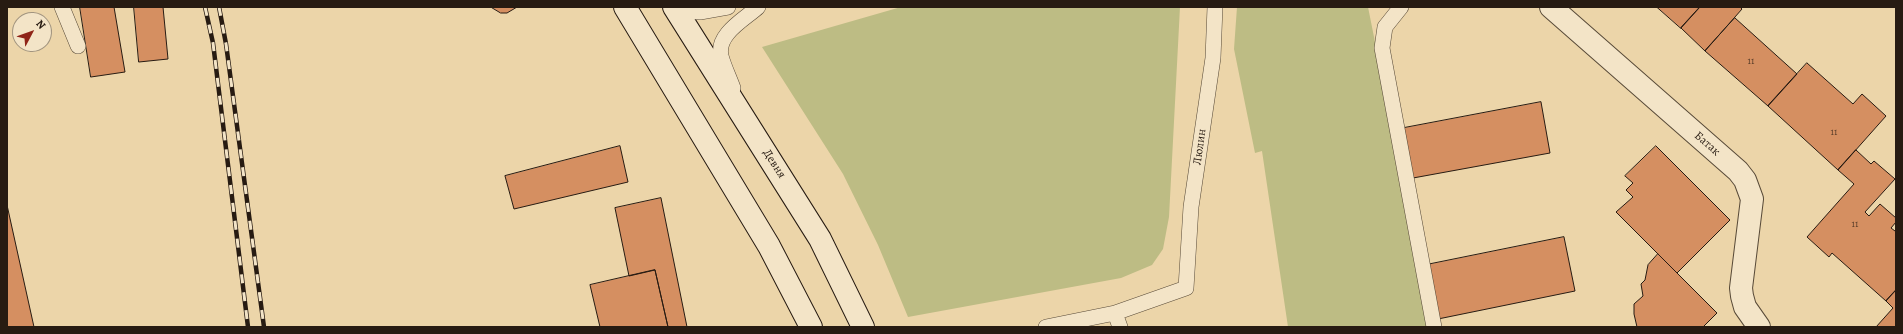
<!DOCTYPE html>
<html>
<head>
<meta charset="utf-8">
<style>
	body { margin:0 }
	#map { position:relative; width:1903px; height:334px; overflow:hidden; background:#ecd5a9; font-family:Alegreya,serif }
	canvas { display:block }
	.frame { position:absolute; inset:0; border:8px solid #271b12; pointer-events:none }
	.north { position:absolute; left:12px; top:12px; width:40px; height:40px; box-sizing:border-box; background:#f3e4c7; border:1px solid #a1947f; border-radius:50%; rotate:49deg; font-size:11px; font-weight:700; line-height:16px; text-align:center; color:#271b12 }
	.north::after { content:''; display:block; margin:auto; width:14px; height:18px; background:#8f2418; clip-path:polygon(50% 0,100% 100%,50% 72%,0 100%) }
</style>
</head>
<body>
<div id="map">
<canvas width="1903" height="334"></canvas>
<div class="frame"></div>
<div class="north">N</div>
</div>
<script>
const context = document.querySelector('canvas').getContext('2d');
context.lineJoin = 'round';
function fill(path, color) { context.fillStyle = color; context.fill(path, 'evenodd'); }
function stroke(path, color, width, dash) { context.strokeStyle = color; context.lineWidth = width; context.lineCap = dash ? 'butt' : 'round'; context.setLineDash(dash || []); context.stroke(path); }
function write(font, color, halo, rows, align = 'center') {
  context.font = font + ' Alegreya,serif'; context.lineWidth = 3; context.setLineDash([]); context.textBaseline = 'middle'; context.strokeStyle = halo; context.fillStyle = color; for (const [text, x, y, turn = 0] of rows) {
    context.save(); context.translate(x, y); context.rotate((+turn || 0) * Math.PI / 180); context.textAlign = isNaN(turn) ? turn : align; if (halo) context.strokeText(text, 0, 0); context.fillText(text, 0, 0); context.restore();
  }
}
fill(new Path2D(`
	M901 7H1180L1169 217 1163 249 1152 265 1121 278 908 317 878 245 843 174 762 47Z
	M1237 7H1368L1432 327H1288L1262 151 1255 153 1234 49Z`), '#bdbc84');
const building = new Path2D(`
	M80 7H114L125 72 91 77Z
	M134 7H163L168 59 139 62Z
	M491 7H517L507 13H501Z
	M1657 7H1700L1681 28Z
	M1700 7H1740L1742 9 1705 51 1681 28Z
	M1735 18 1797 74 1768 106 1705 51Z
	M1807 63 1853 104 1862 94 1886 116 1838 170 1768 106Z
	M1541 102 1550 153 1413 178 1404 128Z
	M620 146 628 182 514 209 505 176Z
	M1656 146 1730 220 1677 273 1616 212 1633 197 1626 190 1633 183 1625 176Z
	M1856 150 1871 164 1874 161 1895 179 1865 212 1869 216 1880 204 1896 218V222L1891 228 1895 231 1896 230V290L1886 301 1832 253 1829 257 1807 237 1854 184 1838 170Z
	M661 198 687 327H668L655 270 629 276 615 208Z
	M7 205 34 327H7Z
	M1564 237 1575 291 1438 319 1426 265Z
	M1658 254 1717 313 1703 327H1637L1634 314V304L1643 296 1641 284 1645 280 1648 265Z
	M655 270 668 327H600L590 285Z
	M1896 290V327H1876L1893 308 1886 301Z`);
fill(building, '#d58f61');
stroke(building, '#271b12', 1);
const service = new Path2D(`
	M62 7 78 46
	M1401 7 1385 27 1382 48 1434 327
	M677 11 700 12 728 7
	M733 88C729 77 724 67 721 56 716 34 745 19 758 7
	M1115 313 1120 327
	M1046 327 1115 313 1186 288 1191 207 1213 58 1215 7`);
const minor = new Path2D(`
	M1551 7 1738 171 1745 180 1752 199 1741 288 1742 296 1745 307 1759 327`);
const secondary = new Path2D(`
	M625 7 769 246 811 327
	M674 7 820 239 863 327`);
stroke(service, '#584a38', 16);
stroke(minor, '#584a38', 24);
stroke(secondary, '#271b12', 24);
stroke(service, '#f3e4c7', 15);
stroke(minor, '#f3e4c7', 22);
stroke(secondary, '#f3e4c7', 22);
const rail = new Path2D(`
	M205 7 213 43 248 327
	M219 7 226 44 264 327`);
stroke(rail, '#271b12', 4.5);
stroke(rail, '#f3e4c7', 3, [9]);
write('10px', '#523826', null, [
	["11",1751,62],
	["11",1834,133],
	["11",1855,225]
]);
write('12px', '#271b12', '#f3e4c7', [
	["Батак",1707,144,41],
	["Люлин",1200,147,-82],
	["Девня",774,164,57]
]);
</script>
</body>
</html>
